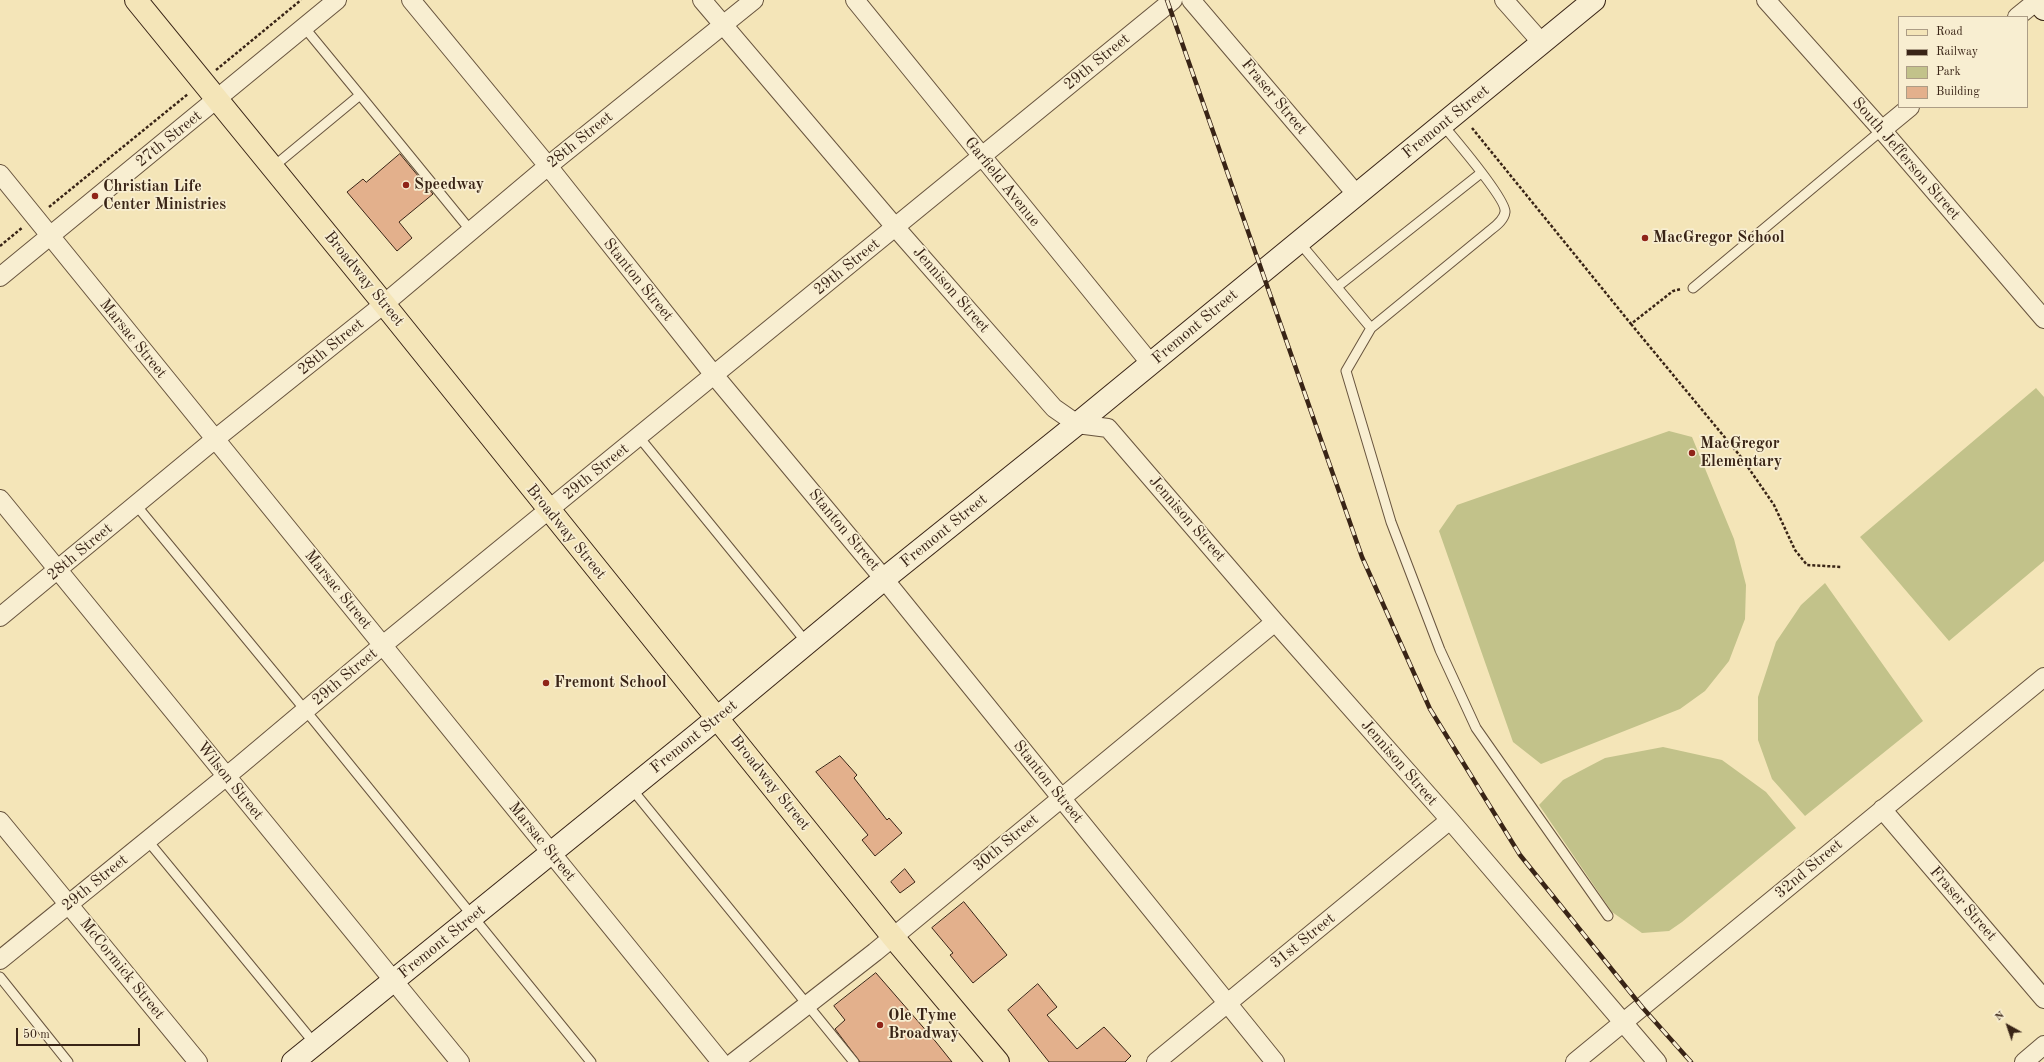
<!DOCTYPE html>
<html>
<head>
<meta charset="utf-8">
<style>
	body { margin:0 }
	#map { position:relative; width:2044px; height:1062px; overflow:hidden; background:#f4e5b8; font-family:"Old Standard TT",serif }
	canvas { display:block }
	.legend { position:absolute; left:1898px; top:16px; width:130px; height:92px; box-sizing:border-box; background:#f8eed1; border:1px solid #ac9d86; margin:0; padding:5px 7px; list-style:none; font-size:12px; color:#392416 }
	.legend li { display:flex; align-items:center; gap:8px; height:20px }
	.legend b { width:20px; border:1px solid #ac9d86 }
	.north { position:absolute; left:1988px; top:1006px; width:40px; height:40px; -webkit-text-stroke:3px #f8eed1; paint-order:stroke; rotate:320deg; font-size:11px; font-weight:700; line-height:16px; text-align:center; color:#392416 }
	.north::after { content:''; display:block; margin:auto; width:14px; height:18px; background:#392416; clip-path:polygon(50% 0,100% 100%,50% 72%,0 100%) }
	.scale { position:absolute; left:16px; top:1028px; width:124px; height:18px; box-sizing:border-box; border:2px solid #392416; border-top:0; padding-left:5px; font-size:12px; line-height:14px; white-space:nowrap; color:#392416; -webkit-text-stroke:3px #f8eed1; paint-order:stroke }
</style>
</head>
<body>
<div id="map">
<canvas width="2044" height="1062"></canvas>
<ul class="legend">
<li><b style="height:5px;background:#f4e5b8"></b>Road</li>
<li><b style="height:5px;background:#392416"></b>Railway</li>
<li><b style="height:11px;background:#c2c28a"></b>Park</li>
<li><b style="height:11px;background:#e3b08c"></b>Building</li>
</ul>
<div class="north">N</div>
<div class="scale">50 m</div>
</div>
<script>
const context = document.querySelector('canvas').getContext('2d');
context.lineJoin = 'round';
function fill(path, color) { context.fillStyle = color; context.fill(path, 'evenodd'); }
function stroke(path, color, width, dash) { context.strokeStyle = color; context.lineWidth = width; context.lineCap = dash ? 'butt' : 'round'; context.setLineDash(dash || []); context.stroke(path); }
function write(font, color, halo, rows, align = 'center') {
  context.font = font + ' "Old Standard TT",serif'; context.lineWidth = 3.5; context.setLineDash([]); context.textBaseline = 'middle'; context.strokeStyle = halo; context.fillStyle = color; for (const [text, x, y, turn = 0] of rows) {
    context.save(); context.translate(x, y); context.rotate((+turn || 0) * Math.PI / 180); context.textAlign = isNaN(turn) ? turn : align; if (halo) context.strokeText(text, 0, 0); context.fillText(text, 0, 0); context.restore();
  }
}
fill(new Path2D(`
	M2036 388 2044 397V561L1949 641 1860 537Z
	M1669 431 1692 437 1734 539 1746 585 1745 619 1729 661 1705 691 1680 709 1541 764 1513 742 1439 531 1457 505Z
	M1825 583 1923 721 1805 816 1772 779 1758 740V697L1776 642 1801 605Z
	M1663 747 1722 760 1766 792 1796 828 1682 922 1669 931 1642 933 1612 912 1539 805 1563 780 1605 758Z`), '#c2c28a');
const building = new Path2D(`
	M400 154 433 194 399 222 412 238 397 251 347 192 363 179 366 182Z
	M840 756 857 775 854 778 887 820 889 818 902 833 875 856 862 840 868 835 816 772Z
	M905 869 915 882 900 893 891 882Z
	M964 902 1007 955 973 983 950 955 953 953 932 928Z
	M876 973 936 1042 952 1062H860L835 1029 845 1020 834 1006Z
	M1038 984 1057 1007 1047 1015 1077 1049 1104 1027 1131 1056 1125 1062H1049L1008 1010Z`);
fill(building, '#e3b08c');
stroke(building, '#392416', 1);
const lane = new Path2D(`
	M360 95 471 231
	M273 167 360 95 304 27
	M1299 242 1371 328 1487 233C1494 227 1504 221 1505 212 1507 200 1453 137 1442 124
	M1337 287 1481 173
	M1693 288 1882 130
	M1371 328 1346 371 1391 522 1440 650 1476 728 1608 916
	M639 437 807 643
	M136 505 315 722 591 1062
	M631 788 854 1062
	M148 841 315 1044
	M0 977 68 1062`);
const street = new Path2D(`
	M411 0 548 166 714 375 884 579 1275 1062
	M702 0 896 228 1054 408 1077 424 1108 428 1275 622 1450 820 1657 1062
	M855 0 1151 364
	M1191 0 1357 195
	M1504 0 1542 43
	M1766 0 1882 130 2044 319
	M2017 17 2038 0
	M1882 130 1910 107
	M0 174 721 1062
	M0 277 337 0
	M0 499 460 1062
	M0 617 214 440 384 304 548 166 754 0
	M1882 809 2044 999
	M0 821 198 1062
	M0 960 239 766 383 645 1173 0
	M734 1062 875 952 1275 622
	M1156 1062 1450 820
	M1575 1062 2044 677
	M2024 1062 2044 1045`);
const secondary = new Path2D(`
	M2036 0 2044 9
	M293 1062 699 733 884 579 1077 424 1594 0`);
const primary = new Path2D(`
	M136 0 384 304 893 937 998 1062`);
stroke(lane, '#68543e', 11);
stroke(street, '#68543e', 20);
stroke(secondary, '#392416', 24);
stroke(primary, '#392416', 24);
stroke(new Path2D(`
	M216 70 301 0
	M1472 128 1631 324 1673 291 1681 289
	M49 207 188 94
	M0 246 23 227
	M1631 324 1741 457 1774 505 1795 550 1807 565 1842 567`), '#392416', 2.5, [3, 2]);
stroke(lane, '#f8eed1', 9);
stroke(street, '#f8eed1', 18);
stroke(secondary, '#f8eed1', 22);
stroke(primary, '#f4e5b8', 22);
const rail = new Path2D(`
	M1167 0 1362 557 1430 709 1520 855 1642 1007 1691 1062`);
stroke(rail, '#392416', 4.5);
stroke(rail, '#f8eed1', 3, [9]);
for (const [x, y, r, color] of [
	[406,185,4,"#8f2418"],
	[95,196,4,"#8f2418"],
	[1645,238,4,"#8f2418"],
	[1692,453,4,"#8f2418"],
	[546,683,4,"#8f2418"],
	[880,1025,4,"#8f2418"]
]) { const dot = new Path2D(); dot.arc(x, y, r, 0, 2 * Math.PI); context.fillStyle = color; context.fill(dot); stroke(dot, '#f8eed1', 1.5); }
write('16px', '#392416', '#f8eed1', [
	["29th Street",1097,62,-39],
	["Fraser Street",1274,97,50],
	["Fremont Street",1446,122,-39],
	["27th Street",169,139,-39],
	["28th Street",580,140,-39],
	["South Jefferson Street",1906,159,49],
	["Garfield Avenue",1002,182,51],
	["29th Street",847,267,-39],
	["Broadway Street",364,279,51],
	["Stanton Street",638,280,51],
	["Jennison Street",951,290,49],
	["Fremont Street",1195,327,-40],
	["Marsac Street",133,339,51],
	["28th Street",331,347,-39],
	["29th Street",596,472,-39],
	["Jennison Street",1187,519,49],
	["Stanton Street",844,530,50],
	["Fremont Street",944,531,-39],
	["Broadway Street",566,532,51],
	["28th Street",80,552,-40],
	["Marsac Street",338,590,51],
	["29th Street",345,677,-40],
	["Fremont Street",694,737,-39],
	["Jennison Street",1399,763,49],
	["Wilson Street",230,781,51],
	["Stanton Street",1048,782,51],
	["Broadway Street",770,783,51],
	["Marsac Street",542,842,51],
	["30th Street",1006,843,-40],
	["32nd Street",1809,869,-40],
	["29th Street",95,883,-39],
	["Fraser Street",1963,904,49],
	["31st Street",1303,941,-39],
	["Fremont Street",442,942,-39],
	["McCormick Street",122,969,51]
]);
write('bold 16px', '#392416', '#f8eed1', [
	["Speedway",414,185],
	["Christian Life",103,187],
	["Center Ministries",103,205],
	["MacGregor School",1653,238],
	["MacGregor",1700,444],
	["Elementary",1700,462],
	["Fremont School",554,683],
	["Ole Tyme",888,1016],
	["Broadway",888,1034]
], 'left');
</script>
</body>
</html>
